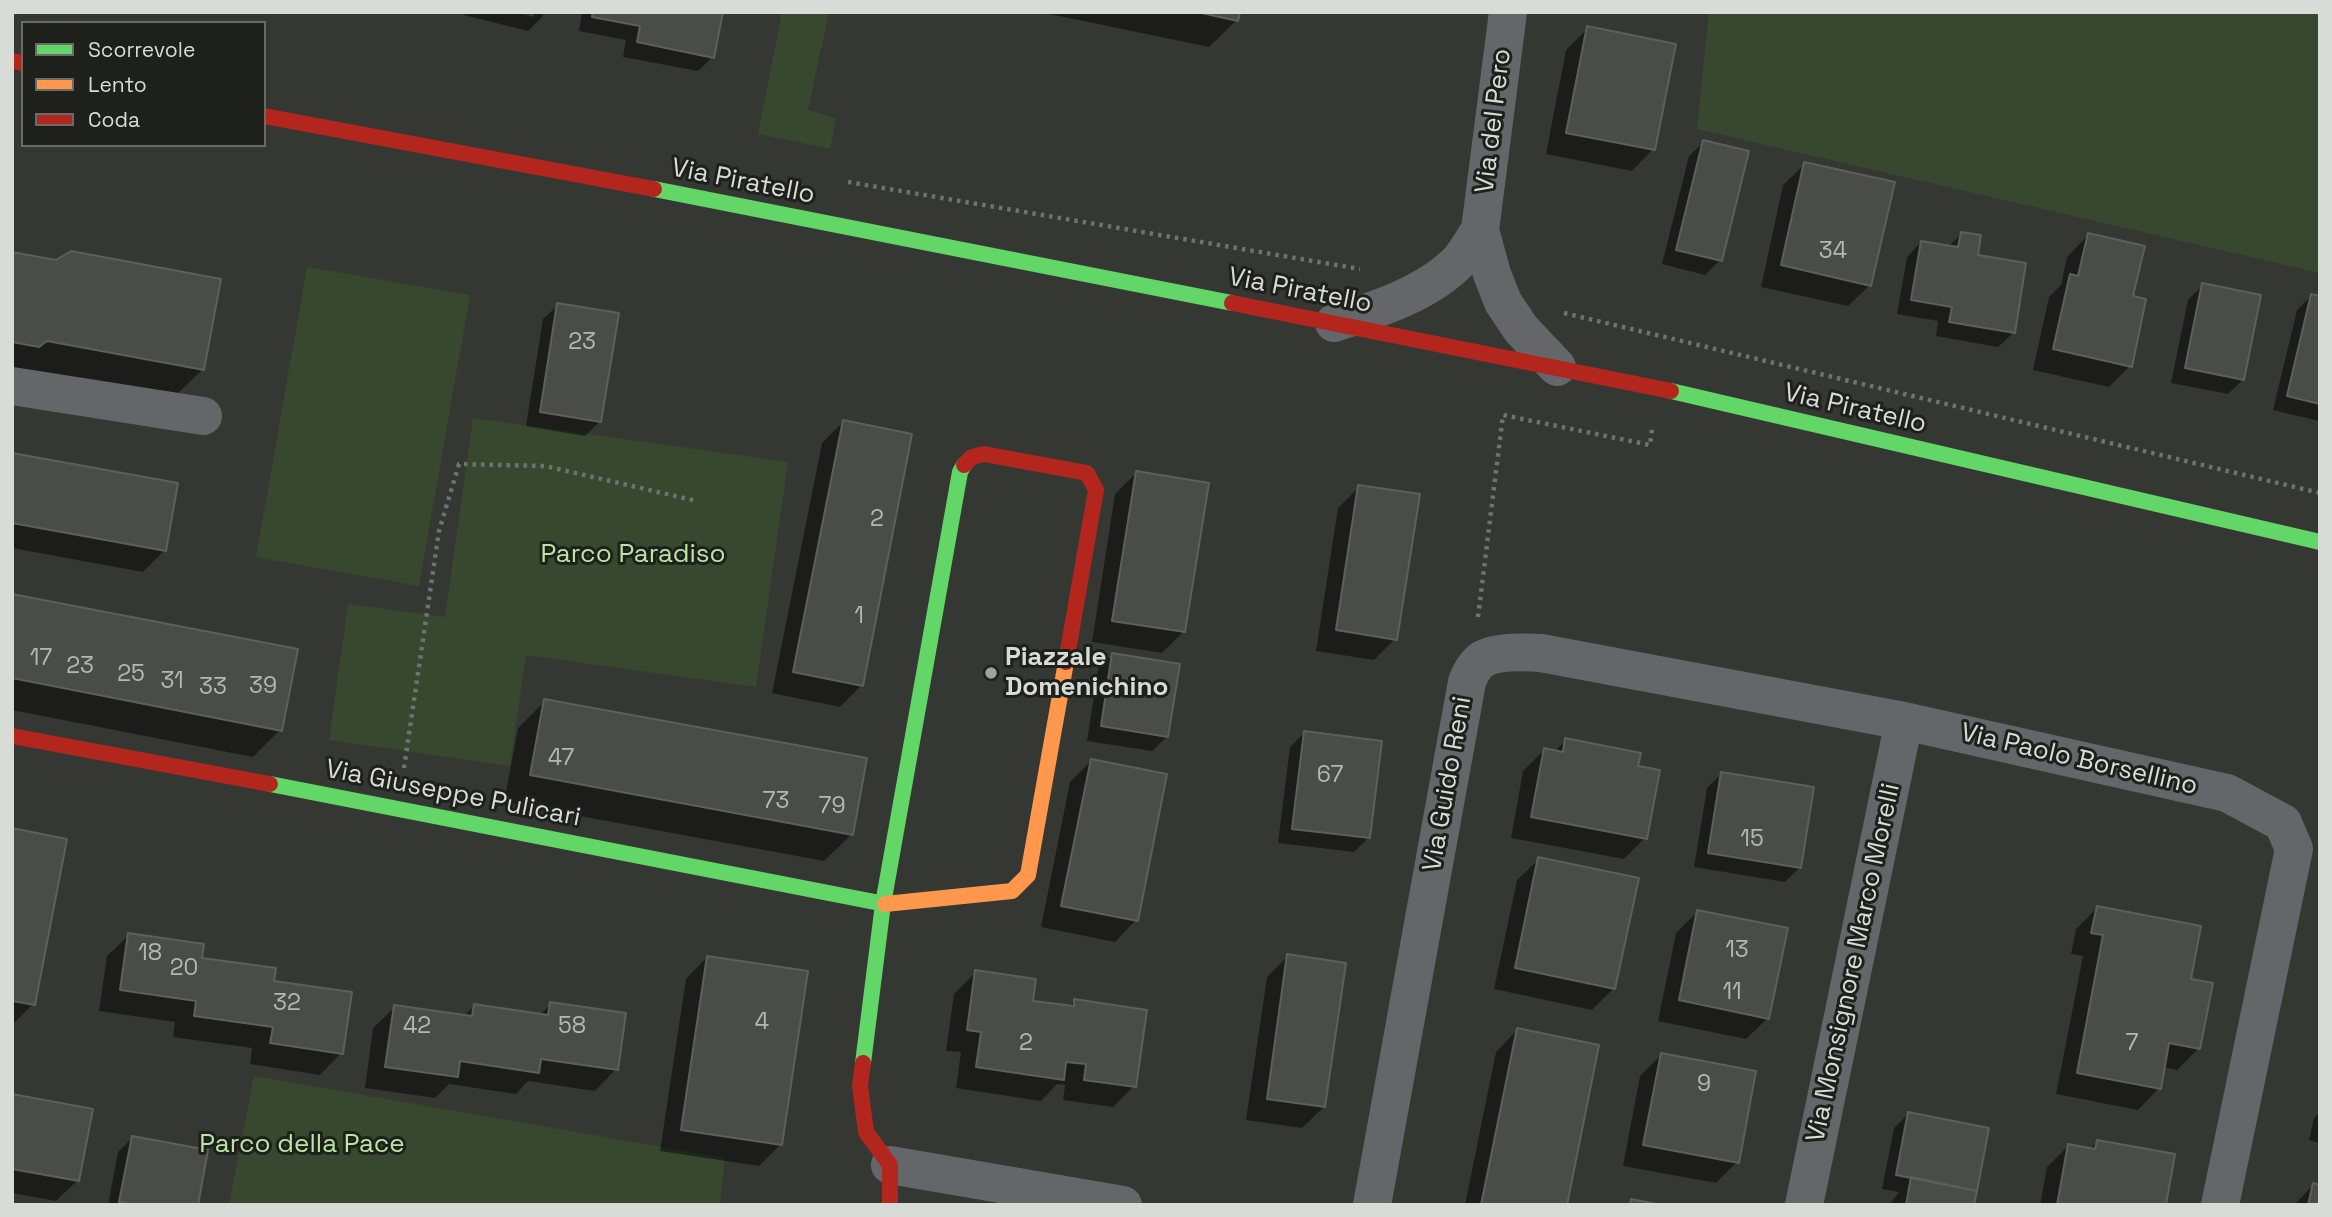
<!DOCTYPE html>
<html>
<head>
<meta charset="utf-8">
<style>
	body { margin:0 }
	#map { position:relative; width:2332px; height:1217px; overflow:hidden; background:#353832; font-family:"Space Grotesk",sans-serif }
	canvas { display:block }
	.frame { position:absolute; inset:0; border:14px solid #d8dcd6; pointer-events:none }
	.legend { position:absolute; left:21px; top:21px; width:245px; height:126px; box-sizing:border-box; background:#1d201b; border:2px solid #686b66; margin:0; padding:9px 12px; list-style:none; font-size:21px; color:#d8dcd6 }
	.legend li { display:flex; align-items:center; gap:14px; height:35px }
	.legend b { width:35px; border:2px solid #686b66 }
</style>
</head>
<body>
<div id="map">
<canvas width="2332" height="1217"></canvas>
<div class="frame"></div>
<ul class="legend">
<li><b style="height:9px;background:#63d668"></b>Scorrevole</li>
<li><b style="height:9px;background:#ff974d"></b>Lento</li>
<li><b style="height:9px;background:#b3261e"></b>Coda</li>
</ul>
</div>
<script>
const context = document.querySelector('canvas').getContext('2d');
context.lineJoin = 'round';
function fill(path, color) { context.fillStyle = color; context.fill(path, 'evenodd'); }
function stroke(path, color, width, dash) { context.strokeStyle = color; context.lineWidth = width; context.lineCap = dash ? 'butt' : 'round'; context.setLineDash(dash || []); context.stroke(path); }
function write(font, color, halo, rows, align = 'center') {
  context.font = font + ' "Space Grotesk",sans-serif'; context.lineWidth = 6; context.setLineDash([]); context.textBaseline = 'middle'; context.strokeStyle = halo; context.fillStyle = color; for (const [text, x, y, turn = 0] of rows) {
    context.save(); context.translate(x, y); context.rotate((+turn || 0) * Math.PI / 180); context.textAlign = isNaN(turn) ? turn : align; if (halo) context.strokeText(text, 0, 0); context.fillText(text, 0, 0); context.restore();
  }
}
fill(new Path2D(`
	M782 12H829L808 110 836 118 830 149 758 134Z
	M1709 12H2320V273L1697 129Z
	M307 267 470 295 419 586 256 557Z
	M473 418 788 462 756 687 526 655 510 766 329 740 348 604 445 617Z
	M254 1076 725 1158 720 1205H229Z`), '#38482f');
fill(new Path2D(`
	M465 12H515L534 17V13L530 12H543L542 17 528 31 464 15Z
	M582 12H722L713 57 698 71 623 57 626 40 579 31Z
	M1040 12H1238L1237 20 1209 47Z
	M1588 28 1653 149 1632 171 1546 154 1566 50Z
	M1704 142 1720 260 1705 275 1662 264 1689 156Z
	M1805 164 1870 285 1848 306 1761 287 1783 185Z
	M1961 234 1976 257 2013 333 1998 347 1936 336 1938 321 1897 314 1907 257 1921 242 1948 247Z
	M2088 235 2131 298 2130 366 2109 387 2033 370 2049 297 2061 285 2067 257Z
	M12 254 56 262 203 369 175 396 12 372Z
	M2203 285 2243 380 2228 394 2171 383 2188 300Z
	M2311 296 2320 298 2319 421 2273 410 2297 310Z
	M558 305 600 421 585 436 526 426 543 319Z
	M843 422 861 686 840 707 772 693 822 443Z
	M12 455 165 550 143 572 12 548Z
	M1137 472 1184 631 1162 653 1092 642 1115 494Z
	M1359 487 1395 639 1374 660 1316 651 1338 508Z
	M12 595 280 730 253 757 12 710Z
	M1113 655 1167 737 1152 751 1087 741 1098 669Z
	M545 701 852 834 824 861 504 802 518 728Z
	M1305 732 1369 837 1354 852 1278 843 1290 747Z
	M1566 740 1636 767 1645 838 1624 859 1511 838 1523 771 1544 750 1554 752Z
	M1091 761 1136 920 1115 942 1041 927 1070 782Z
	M1721 774 1799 868 1785 882 1694 867 1707 788Z
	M12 830 33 1004 12 1025Z
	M1539 859 1614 988 1592 1010 1494 989 1517 880Z
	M2097 908 2189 980 2199 1048 2177 1070 2163 1067 2159 1088 2138 1110 2056 1094 2083 956 2071 954 2076 929Z
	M1698 911 1768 1018 1746 1039 1658 1021 1676 933Z
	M129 935 272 982 341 1053 320 1075 250 1064 252 1048 173 1037 175 1022 99 1011 107 956Z
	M1288 956 1324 1107 1302 1128 1246 1120 1267 977Z
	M707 957 781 1144 759 1166 660 1151 686 979Z
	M976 972 1031 1002 1068 1007 1075 1001 1134 1086 1113 1107 1063 1100 1065 1085 1057 1084 1041 1101 956 1088 961 1052 946 1051 954 994Z
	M551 1004 616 1069 595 1091 528 1081 516 1094 449 1084 435 1098 365 1088 373 1028 395 1007 463 1017 474 1006 539 1016Z
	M1517 1030 1566 1205H1465L1496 1052Z
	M1661 1055 1737 1162 1716 1183 1623 1166 1640 1076Z
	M12 1096 78 1180 56 1201 12 1193Z
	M2320 1112V1143L2309 1140 2314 1118Z
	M1909 1113 1972 1205H1889L1899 1192 1882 1189 1894 1128Z
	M132 1138 196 1205H108L118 1152Z
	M2097 1142 2164 1205H2040L2047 1167 2068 1146 2089 1150Z
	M2313 1185 2320 1205H2294Z`), '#0007');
const building = new Path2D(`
	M593 12H723L714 58 637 42 640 26 592 17Z
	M1197 12H1240L1238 21Z
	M1587 26 1676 44 1655 150 1566 133Z
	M1703 140 1749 151 1722 261 1676 250Z
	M1804 162 1895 182 1871 286 1781 265Z
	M1961 232 1981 235 1978 255 2026 263 2015 333 1949 322 1952 307 1911 300 1921 241 1958 247Z
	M2088 233 2145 246 2133 296 2146 299 2132 367 2053 349 2070 274 2078 276Z
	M71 251 221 279 204 370 47 341 39 347 12 342V252L56 260Z
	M2202 283 2261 295 2244 380 2185 368Z
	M2311 294 2320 296V404L2287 396Z
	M557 303 619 313 601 422 540 412Z
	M843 420 912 434 863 686 793 672Z
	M12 453 178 483 166 551 12 523Z
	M1136 471 1209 483 1185 632 1112 621Z
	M1358 485 1420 494 1397 640 1336 630Z
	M12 594 298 649 282 731 12 678Z
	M1112 653 1180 664 1168 737 1101 726Z
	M544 699 867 758 853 835 530 775Z
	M1304 731 1382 741 1370 838 1292 829Z
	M1565 738 1641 753 1638 766 1660 770 1647 839 1531 817 1544 748 1563 752Z
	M1091 759 1167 774 1138 921 1061 906Z
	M1721 772 1814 787 1801 868 1708 853Z
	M12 828 67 839 35 1005 12 1001Z
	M1538 857 1639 878 1615 989 1515 968Z
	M2097 906 2201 926 2191 979 2213 983 2200 1049 2169 1043 2161 1089 2077 1073 2103 935 2091 933Z
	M1697 910 1788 928 1769 1019 1679 1000Z
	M128 933 204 944 202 958 276 968 274 981 352 992 343 1054 270 1043 273 1027 194 1016 196 1001 120 990Z
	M1287 954 1346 963 1325 1107 1267 1099Z
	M707 956 808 971 782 1145 681 1130Z
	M975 970 1036 979 1033 1001 1074 1006V999L1147 1010 1136 1087 1084 1080 1086 1064 1066 1062 1064 1080 976 1067 981 1032 967 1030Z
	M550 1002 626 1013 618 1070 541 1059 539 1073 460 1061 458 1077 385 1067 394 1005 472 1016 474 1004 548 1015Z
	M1517 1028 1599 1045 1567 1205H1481Z
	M1661 1053 1756 1071 1739 1163 1643 1145Z
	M12 1094 93 1109 79 1181 12 1169Z
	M1908 1112 1989 1128 1977 1191 1896 1175Z
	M132 1136 208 1150 198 1205H133L119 1202Z
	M2097 1140 2175 1154 2166 1205H2057L2068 1144 2095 1149Z
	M1911 1177 1977 1191 1974 1205H1906Z
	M2313 1183 2320 1185V1205H2308Z
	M1631 1199 1661 1205H1630Z`);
fill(building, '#494c47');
stroke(building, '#5d605a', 2);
stroke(new Path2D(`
	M848 182 1360 269
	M1564 313 2320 493
	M1478 617 1503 415 1650 445 1652 429
	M404 768 439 531 459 464 545 466 697 501`), '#707172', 4.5, [3.5, 5]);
stroke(new Path2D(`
	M1508 12 1480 230 1492 274 1503 302 1521 329 1557 367
	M1334 323C1376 310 1427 294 1459 261 1467 252 1473 240 1480 230
	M12 386 203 416
	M890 1165 1123 1205
	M1372 1205 1467 682C1470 674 1475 664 1483 659 1497 651 1525 652 1541 653L1904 721 2227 793 2283 823 2294 849 2220 1205
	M1804 1205 1904 721`), '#65666a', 38);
stroke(new Path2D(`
	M654 189 1232 303
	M1671 391 2320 542
	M270 784 885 904
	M863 1063 883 904 960 472 964 465`), '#63d668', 16);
stroke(new Path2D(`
	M885 904 1012 891 1028 875 1066 662`), '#ff974d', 16);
stroke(new Path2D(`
	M12 61 23 63
	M264 116 654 189
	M1232 303 1671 391
	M964 465 972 457 984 454 1087 473 1096 490 1066 662
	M12 736 270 784
	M863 1063 860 1086 866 1132 890 1165V1205`), '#b3261e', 16);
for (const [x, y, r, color] of [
	[991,673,7,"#9fa39d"]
]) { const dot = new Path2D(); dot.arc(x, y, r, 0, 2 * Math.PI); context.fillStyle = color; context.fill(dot); stroke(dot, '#1d201b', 2.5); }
write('23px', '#b4b8b2', null, [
	["34",1833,252],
	["23",582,343],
	["2",877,520],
	["1",859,617],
	["17",41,659],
	["23",80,667],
	["25",131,675],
	["31",172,682],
	["39",263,687],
	["33",213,688],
	["47",561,759],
	["67",1330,776],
	["73",776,802],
	["79",832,807],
	["15",1752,840],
	["13",1737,951],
	["18",150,954],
	["20",184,969],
	["11",1732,993],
	["32",287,1004],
	["4",762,1023],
	["42",417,1027],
	["58",572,1027],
	["2",1026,1044],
	["7",2132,1044],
	["9",1704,1085]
]);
write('26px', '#d8dcd6', '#1d201b', [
	["Via del Pero",1494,121,-83],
	["Via Piratello",743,182,11],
	["Via Piratello",1300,291,11],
	["Via Piratello",1855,409,13],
	["Via Paolo Borsellino",2079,760,13],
	["Via Guido Reni",1448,784,-80],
	["Via Giuseppe Pulicari",453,794,11],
	["Via Monsignore Marco Morelli",1854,963,-78]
]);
write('26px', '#bbe3a4', '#1d201b', [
	["Parco Paradiso",633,555],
	["Parco della Pace",302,1145]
]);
write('bold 26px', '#d8dcd6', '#1d201b', [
	["Piazzale",1005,658],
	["Domenichino",1005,688]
], 'left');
</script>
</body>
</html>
